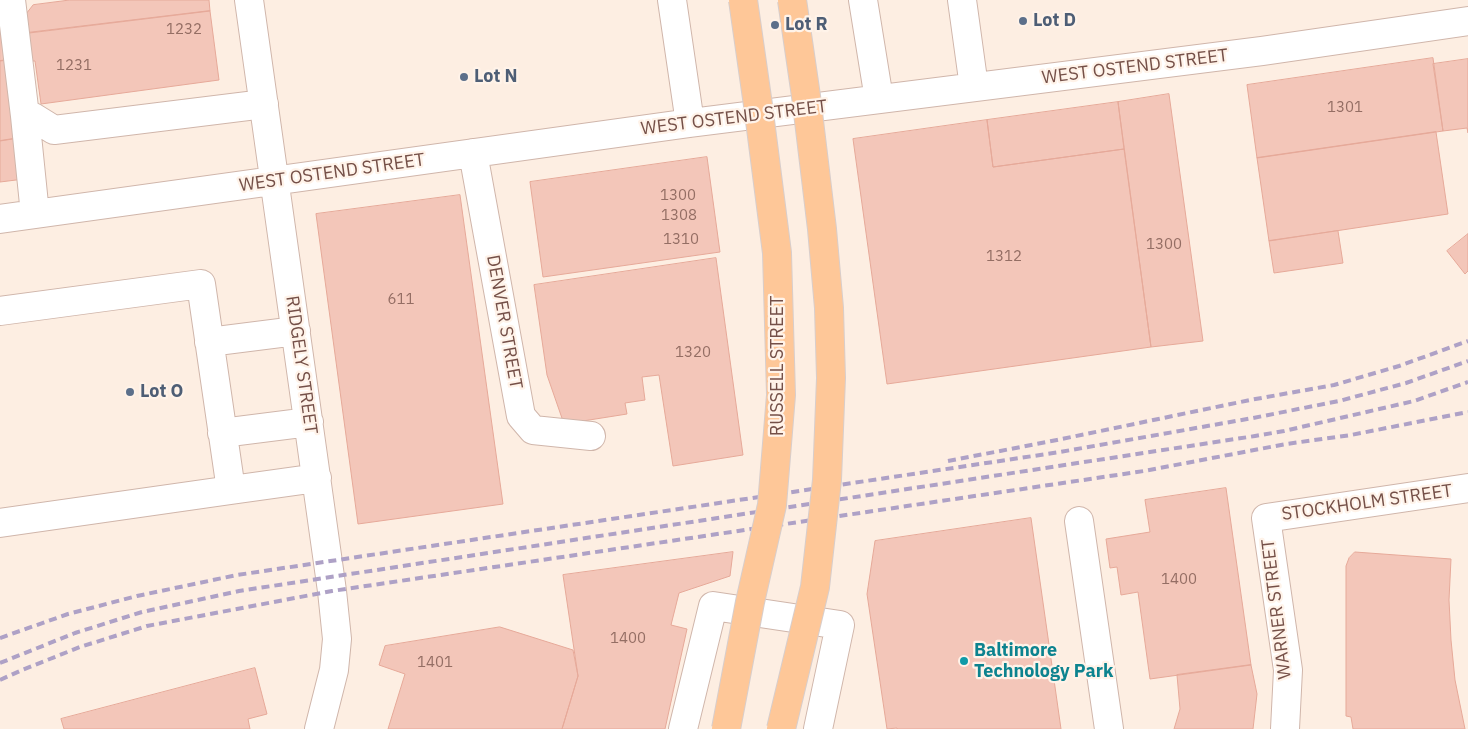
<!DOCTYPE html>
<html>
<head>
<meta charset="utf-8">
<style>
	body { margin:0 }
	canvas { display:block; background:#fdeee2 }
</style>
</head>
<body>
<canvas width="1468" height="729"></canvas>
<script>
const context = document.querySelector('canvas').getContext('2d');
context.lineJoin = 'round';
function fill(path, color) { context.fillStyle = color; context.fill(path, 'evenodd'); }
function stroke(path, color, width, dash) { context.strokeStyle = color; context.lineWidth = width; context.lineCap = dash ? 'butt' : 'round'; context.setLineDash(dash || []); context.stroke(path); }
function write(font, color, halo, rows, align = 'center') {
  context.font = font + ' "IBM Plex Sans",sans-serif'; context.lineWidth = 4.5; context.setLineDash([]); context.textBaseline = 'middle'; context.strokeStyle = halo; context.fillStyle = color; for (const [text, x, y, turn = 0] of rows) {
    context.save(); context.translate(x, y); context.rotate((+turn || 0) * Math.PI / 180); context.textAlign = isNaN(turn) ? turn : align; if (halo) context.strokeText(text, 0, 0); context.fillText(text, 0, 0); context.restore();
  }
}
const building = new Path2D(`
	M0 0 8 60 0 61Z
	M70 0H209L210 11 29 33 26 14 33 5Z
	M210 11 219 80 41 104 35 61H31L27 33Z
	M1433 58 1443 131 1257 158 1247 85Z
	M1468 59V133L1467 128 1443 131 1433 64Z
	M8 60 19 138 0 141V61Z
	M1169 94 1203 341 1151 347 1118 102Z
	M1118 102 1124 149 993 167 987 120Z
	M987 120 993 167 1124 149 1151 347 887 384 853 139Z
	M1436 132 1448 214 1269 241 1257 158Z
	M19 138 24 179 0 182V141Z
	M707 157 720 252 543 277 530 182Z
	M460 195 503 504 358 524 316 214Z
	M1338 231 1343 263 1274 273 1269 241Z
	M1468 234V271L1465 274 1447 251Z
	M716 258 743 455 673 466 659 375 642 377 645 400 625 403 627 414 564 424 547 375 534 285Z
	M1226 488 1251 665 1150 679 1138 592 1121 595 1117 567 1110 568 1106 539 1150 532 1145 500Z
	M1031 518 1061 729H897V728L887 729 867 594 875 541Z
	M733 552 730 576 679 593 671 625 687 629 665 729H562L578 676 563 575Z
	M1355 552 1451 559 1449 600 1451 640 1455 680 1465 729H1353L1351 717 1346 716V566L1349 558Z
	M500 627 573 650 578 676 562 729H388L405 674 379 665 385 646Z
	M1251 665 1257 694 1253 729H1174L1180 709 1177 675Z
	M255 668 267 714 248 719 250 729H64L61 719Z`);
fill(building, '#f3c6b9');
stroke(building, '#e6a999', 1);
const minor = new Path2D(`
	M11 0 25 116
	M249 0 332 591 337 639 334 670 319 729
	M672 0 690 123
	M863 0 879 99
	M962 0 974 87
	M473 153 521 416 533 430 591 436
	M35 214 25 116 33 117 54 130 264 104
	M0 219 690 123 1262 51 1468 21
	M0 311 201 284 231 490 0 523
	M209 342 296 331
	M222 433 309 422
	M231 490 317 478
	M1079 521 1109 729
	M683 729 713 606 840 625 818 729
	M1285 729 1288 670 1266 518 1468 488`);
stroke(minor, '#d0b6ab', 30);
stroke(minor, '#fff', 28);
stroke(new Path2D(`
	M948 461 1057 440 1250 400 1334 385 1399 366 1468 341
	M0 638 68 614 137 596 237 575 1060 452 1253 418 1339 401 1406 383 1468 361
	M0 663 75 633 142 612 239 591 1255 436 1284 431 1414 401 1468 382
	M0 680 22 670 80 647 147 626 332 591 1144 471 1286 444 1351 435 1468 412`), '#aea1c6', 4, [8, 5]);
const majorBridge = new Path2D(`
	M726 729 750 602 772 505 781 395 777 253 758 105 743 0
	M781 729 815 587 827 480 831 378 829 308 822 229 806 96 792 0`);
stroke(majorBridge, '#d8cecc', 30, []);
stroke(majorBridge, '#fec798', 28);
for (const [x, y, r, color] of [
	[1023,21,5,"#5c6f8a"],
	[775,25,5,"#5c6f8a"],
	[464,77,5,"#5c6f8a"],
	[130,392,5,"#5c6f8a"],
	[964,661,5,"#0f9aa8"]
]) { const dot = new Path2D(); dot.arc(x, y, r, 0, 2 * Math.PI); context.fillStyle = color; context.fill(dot); stroke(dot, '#fff3e9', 2); }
write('15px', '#946e64', null, [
	["1232",184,30],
	["1231",74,66],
	["1301",1345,108],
	["1300",678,196],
	["1308",679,216],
	["1310",681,240],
	["1300",1164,245],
	["1312",1004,257],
	["611",401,300],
	["1320",693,353],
	["1400",1179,580],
	["1400",628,639],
	["1401",435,663]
]);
write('bold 18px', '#4e5e75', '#fff3e9', [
	["Lot D",1033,21],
	["Lot R",785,25],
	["Lot N",474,77],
	["Lot O",140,392]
], 'left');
write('18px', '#755048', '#fff3e9', [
	["WEST OSTEND STREET",1135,67,-7],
	["WEST OSTEND STREET",734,118,-7],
	["WEST OSTEND STREET",332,173,-8],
	["DENVER STREET",504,322,80],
	["RIDGELY STREET",301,365,82],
	["RUSSELL STREET",778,366,-90],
	["STOCKHOLM STREET",1367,503,-8],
	["WARNER STREET",1277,609,-97]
]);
write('bold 18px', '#0d838f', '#fff3e9', [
	["Baltimore",974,651],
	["Technology Park",974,672]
], 'left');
</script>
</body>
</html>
